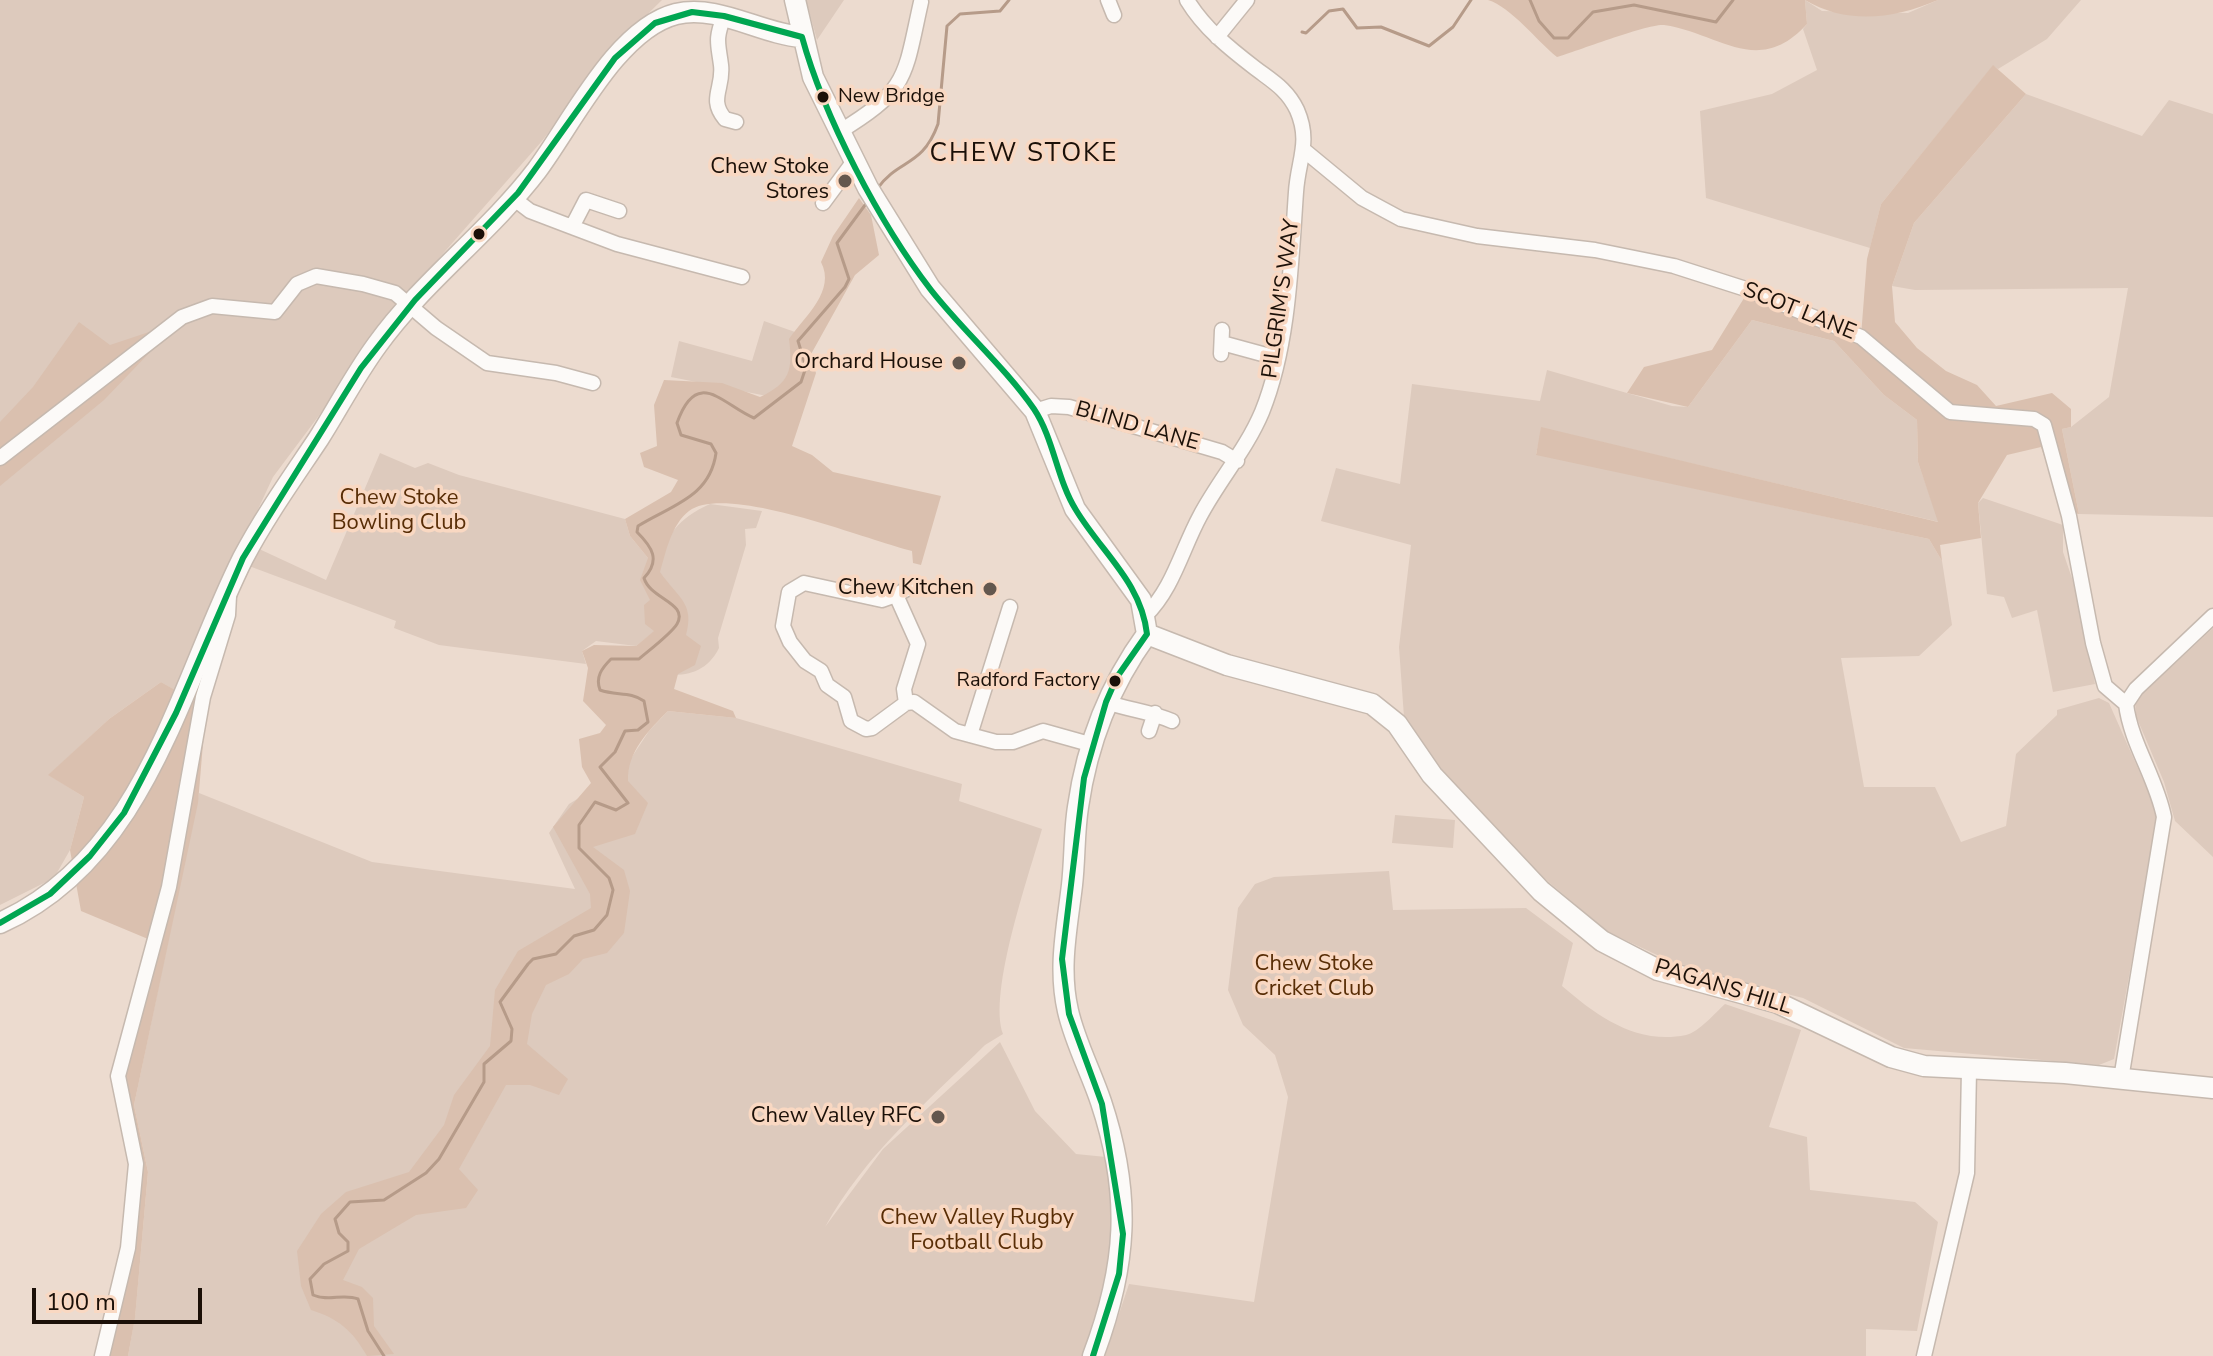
<!DOCTYPE html>
<html>
<head>
<meta charset="utf-8">
<style>
	body { margin:0 }
	#map { position:relative; width:2213px; height:1356px; overflow:hidden; background:#ecdbcf; font-family:"Nunito Sans",sans-serif }
	canvas { display:block }
	.scale { position:absolute; left:32px; top:1288px; width:170px; height:36px; box-sizing:border-box; border:4px solid #1b1008; border-top:0; padding-left:10px; font-size:24px; line-height:28px; white-space:nowrap; color:#1b1008; -webkit-text-stroke:6px #f9d8c2; paint-order:stroke }
</style>
</head>
<body>
<div id="map">
<canvas width="2213" height="1356"></canvas>
<div class="scale">100 m</div>
</div>
<script>
const context = document.querySelector('canvas').getContext('2d');
context.lineJoin = 'round';
function fill(path, color) { context.fillStyle = color; context.fill(path, 'evenodd'); }
function stroke(path, color, width, dash) { context.strokeStyle = color; context.lineWidth = width; context.lineCap = dash ? 'butt' : 'round'; context.setLineDash(dash || []); context.stroke(path); }
function write(font, color, halo, rows, align = 'center') {
  context.font = font + ' "Nunito Sans",sans-serif'; context.lineWidth = 7; context.setLineDash([]); context.textBaseline = 'middle'; context.strokeStyle = halo; context.fillStyle = color; for (const [text, x, y, turn = 0] of rows) {
    context.save(); context.translate(x, y); context.rotate((+turn || 0) * Math.PI / 180); context.textAlign = isNaN(turn) ? turn : align; if (halo) context.strokeText(text, 0, 0); context.fillText(text, 0, 0); context.restore();
  }
}
fill(new Path2D(`
	M0 0H662L613 48 542 141 425 274 273 477 174 690 161 682 109 719 49 775 84 797 70 850 54 878 0 905Z
	M806 0H844L817 40Z
	M1805 0 1822 11 1908 13 1938 0H2081L2047 39 1998 69 1993 66 1881 204 1870 248 1706 198 1700 111 1772 94 1817 70 1803 29 1807 24Z
	M2026 94 2142 136 2169 100 2213 114V517L2079 514 2062 429 2071 427 2109 397 2128 288 1915 290 1892 286 1914 223Z
	M1752 320 1834 341 1884 395 1917 420 1918 462 1939 522 1542 428 1536 454 1929 539 1942 561 1952 625 1919 656 1841 658 1864 787H1935L1961 842 2006 826 2016 754 2057 715V710L2099 698 2109 703 2156 809V827L2114 1059 2099 1065 1904 1048 1803 998 1687 969 1608 932 1525 862 1435 766 1404 717 1399 647 1411 545 1321 521 1336 468 1400 484 1412 384 1540 401 1547 370 1672 406 1688 407Z
	M764 321 795 332 799 369 772 397 671 377 679 341 752 361Z
	M380 453 415 468 428 463 459 475 625 519 630 536 648 558 655 631 636 646 596 641 582 651 586 664 439 645 394 628 396 621 249 566 257 548 326 580Z
	M1983 498 2063 525V552L2076 590 2095 684 2053 692 2037 610 2012 618 2004 597 1987 594 1978 503Z
	M710 504 762 511 756 528 745 529 746 545 718 638 719 648C702 682 669 676 638 672L662 641C657 582 646 532 710 504Z
	M2213 628V857L2175 821 2164 782 2136 716 2135 701Z
	M668 711 736 718 962 784 959 801 1042 829C1029 875 988 992 1003 1034L985 1045C927 1102 865 1155 825 1227L883 1149 1000 1042 1035 1111 1076 1154 1106 1157 1120 1198 1106 1295 1085 1356H128L135 1317 148 1172 134 1105 199 793 372 862 575 889 549 833 569 804 622 772 649 731Z
	M1395 815 1455 820 1453 848 1392 843Z
	M1389 871 1393 910 1526 908 1573 943 1562 986C1597 1016 1636 1045 1686 1035 1699 1032 1715 1013 1725 1004L1801 1030 1769 1127 1807 1137 1810 1190 1915 1202 1938 1222 1917 1331 1866 1329V1356H1105L1129 1284 1254 1302 1288 1097 1275 1055 1243 1025 1228 990 1238 908 1255 884 1274 877Z`), '#ddcabd');
fill(new Path2D(`
	M1488 0H1938C1894 19 1847 25 1805 0L1807 24C1758 78 1719 33 1664 25 1649 23 1577 51 1557 57 1536 40 1511 7 1488 0Z
	M1993 65 2026 94 1914 223 1892 286 1895 322 1917 348 1946 371 1977 385 1996 406 2052 393 2071 409V427L2062 429 2079 514 2063 511 2041 447 2007 455 1978 503 1981 538 1940 545 1942 561 1929 539 1536 455 1541 427 1938 522 1918 462 1917 420 1884 395 1834 341 1752 320 1688 407 1627 393 1644 367 1712 350 1749 290 1861 336 1867 259 1881 204Z
	M859 198 871 215 879 255 855 275 810 356 816 373 792 446 812 455 833 472 941 496 921 565 913 563 912 551C866 540 727 483 689 511 671 525 666 552 660 572 678 598 695 603 686 635L701 646 695 665 678 674 674 689 733 711 736 718 668 711C648 731 627 752 628 781L648 803 635 834 593 847 624 870 630 891 624 933 607 953 583 959 569 974 546 985 532 1014 527 1044 568 1079 559 1095 530 1085H506L459 1169 478 1190 466 1208 416 1215 359 1249 343 1280 362 1287 373 1298 374 1326 394 1354 367 1356C352 1330 339 1319 311 1310L301 1286 297 1251 321 1214 346 1192 409 1172 444 1125 454 1095 490 1046 495 990 518 951 591 908 590 894 553 827 591 783 582 767 579 739 600 733 606 725 583 701 588 668 582 651 594 645 636 646 654 631 645 624 644 605 650 600 640 580 648 558 630 536 625 519 671 492 678 480 644 467 640 453 657 446 654 405 664 380 722 383 760 397C790 383 793 370 789 339 805 316 836 291 821 262L833 236Z
	M79 322 110 345 179 322 104 400 0 486V422L33 387Z
	M161 682 206 708 198 803 134 1105 148 1172 135 1318 128 1356H96C111 1295 133 1230 131 1166 130 1133 110 1103 112 1069L148 939 81 911 70 850 84 797 48 775 109 719Z`), '#dac0af');
stroke(new Path2D(`
	M1530 0 1539 21 1554 38H1568L1593 12 1634 5 1716 22 1733 0
	M1302 32 1306 33 1329 11 1343 9 1357 28 1381 27 1429 46 1453 27 1471 0
	M877 189C899 158 922 168 938 124L947 26 960 14 1000 11 1009 0
	M384 1356 368 1331 358 1299C343 1293 329 1302 313 1295L310 1279 324 1264 348 1251V1242L339 1233 335 1219 350 1202 384 1200 426 1173 439 1159 484 1082V1064L511 1041 512 1029 500 1002 528 964 533 959 556 954 574 936 594 930 607 915 613 890 609 878 579 848V825L595 802 616 810 628 803 600 767 615 752 625 731 638 730 648 722 644 701C630 691 616 696 600 690 595 677 602 668 611 659H639C648 651 671 634 677 624 689 603 650 599 644 578 661 560 652 547 637 532L638 526C672 505 710 497 716 453L711 444 681 435 677 423C697 366 723 405 754 418L801 382 806 367 798 341 845 287 849 279 837 243 868 201`), '#b69b89', 3);
const street = new Path2D(`
	M1108 0 1114 15
	M724 16C715 40 718 42 721 65 724 88 708 99 725 119L736 122
	M1217 37 1247 0
	M839 132C909 89 904 78 921 2
	M1305 151 1362 198 1401 219 1477 236 1595 250 1674 266 1749 290 1861 337 1950 412 2034 419 2044 425 2069 516 2093 643 2105 686 2126 704
	M513 198 530 211 572 227 586 200 619 211
	M823 203 854 161
	M572 227 617 244 742 277
	M1222 343 1277 358
	M1221 354 1222 330
	M1035 411 1051 406 1069 407 1222 452 1237 461
	M0 458 182 317 212 306 275 312 297 284 316 276 363 284 395 293 436 328 487 363 556 373 593 383
	M896 595 882 600 804 583 789 592 783 626 790 642 805 661 821 671 827 685 844 697 851 721 866 729 872 728 906 703 914 702 955 731 996 742H1013L1043 731 1093 745
	M1145 616C1173 589 1182 549 1200 516 1219 480 1246 450 1262 412 1289 345 1291 263 1296 192 1298 160 1311 142 1297 110 1287 89 1272 81 1255 68 1229 48 1204 28 1187 0
	M1106 702C1129 710 1149 711 1172 721
	M906 703 904 689 918 644 896 595 912 586
	M2126 704 2136 689 2213 616
	M1149 731 1155 713
	M970 735 1010 607
	M2121 1079 2164 817C2156 777 2131 744 2126 704
	M102 1356 128 1248 136 1164 118 1076 169 887 203 697 228 615 229 596
	M1924 1356 1967 1173 1969 1070`);
const secondary = new Path2D(`
	M795 0 813 77 868 188 930 288 1035 411 1075 509 1141 600 1147 634
	M1147 634 1227 665 1372 704 1397 724 1432 775 1541 891 1602 941 1658 970 1778 1003 1891 1057 1924 1066 2065 1073 2213 1088
	M0 923C146 857 178 688 243 558 265 516 293 477 319 438 338 408 355 375 377 345 423 281 489 233 537 170 572 123 617 29 676 14 718 4 761 34 802 37
	M1093 1356C1127 1266 1132 1195 1101 1102 1091 1072 1075 1042 1068 1011 1058 968 1067 928 1072 885 1075 859 1074 832 1078 807 1087 744 1110 685 1147 634`);
stroke(street, '#c6b9af', 17);
stroke(secondary, '#c6b9af', 23);
stroke(street, '#fcfaf8', 14);
stroke(secondary, '#fcfaf8', 20);
stroke(new Path2D(`
	M0 923 50 894 90 856 124 813 176 713 243 558 361 368 415 300 518 193 615 58 655 23 692 12 724 16 802 37C824 117 880 224 931 290 963 331 1004 366 1034 409 1054 439 1057 480 1076 510 1102 553 1141 582 1147 634L1117 677 1106 702 1084 778 1062 959 1069 1014 1102 1104 1123 1234 1119 1274 1093 1356`), '#00a651', 6);
for (const [x, y, r, color] of [
	[823,97,7,"#1b1008"],
	[845,181,8,"#64574e"],
	[479,234,7,"#1b1008"],
	[959,363,8,"#64574e"],
	[990,589,8,"#64574e"],
	[1115,681,7,"#1b1008"],
	[938,1117,8,"#64574e"]
]) { const dot = new Path2D(); dot.arc(x, y, r, 0, 2 * Math.PI); context.fillStyle = color; context.fill(dot); stroke(dot, '#f9d8c2', 3); }
write('20px', '#1b1008', '#f9d8c2', [
	["New Bridge",838,97],
	["Radford Factory",1100,681,"right"]
], 'left');
write('22px', '#1b1008', '#f9d8c2', [
	["Chew Stoke",829,168],
	["Stores",829,193],
	["Orchard House",943,363],
	["Chew Kitchen",974,589],
	["Chew Valley RFC",922,1117]
], 'right');
write('22px', '#1b1008', '#f9d8c2', [
	["PILGRIM'S WAY",1282,299,-82],
	["SCOT LANE",1799,312,22],
	["BLIND LANE",1137,427,16],
	["PAGANS HILL",1723,988,17]
]);
write('22px', '#582d06', '#f9d8c2', [
	["Chew Stoke",399,499],
	["Bowling Club",399,524],
	["Chew Stoke",1314,965],
	["Cricket Club",1314,990],
	["Chew Valley Rugby",977,1219],
	["Football Club",977,1244]
]);
context.letterSpacing = '2px';
write('26px', '#1b1008', '#f9d8c2', [
	["CHEW STOKE",1024,155]
]);
context.letterSpacing = '0px';
</script>
</body>
</html>
